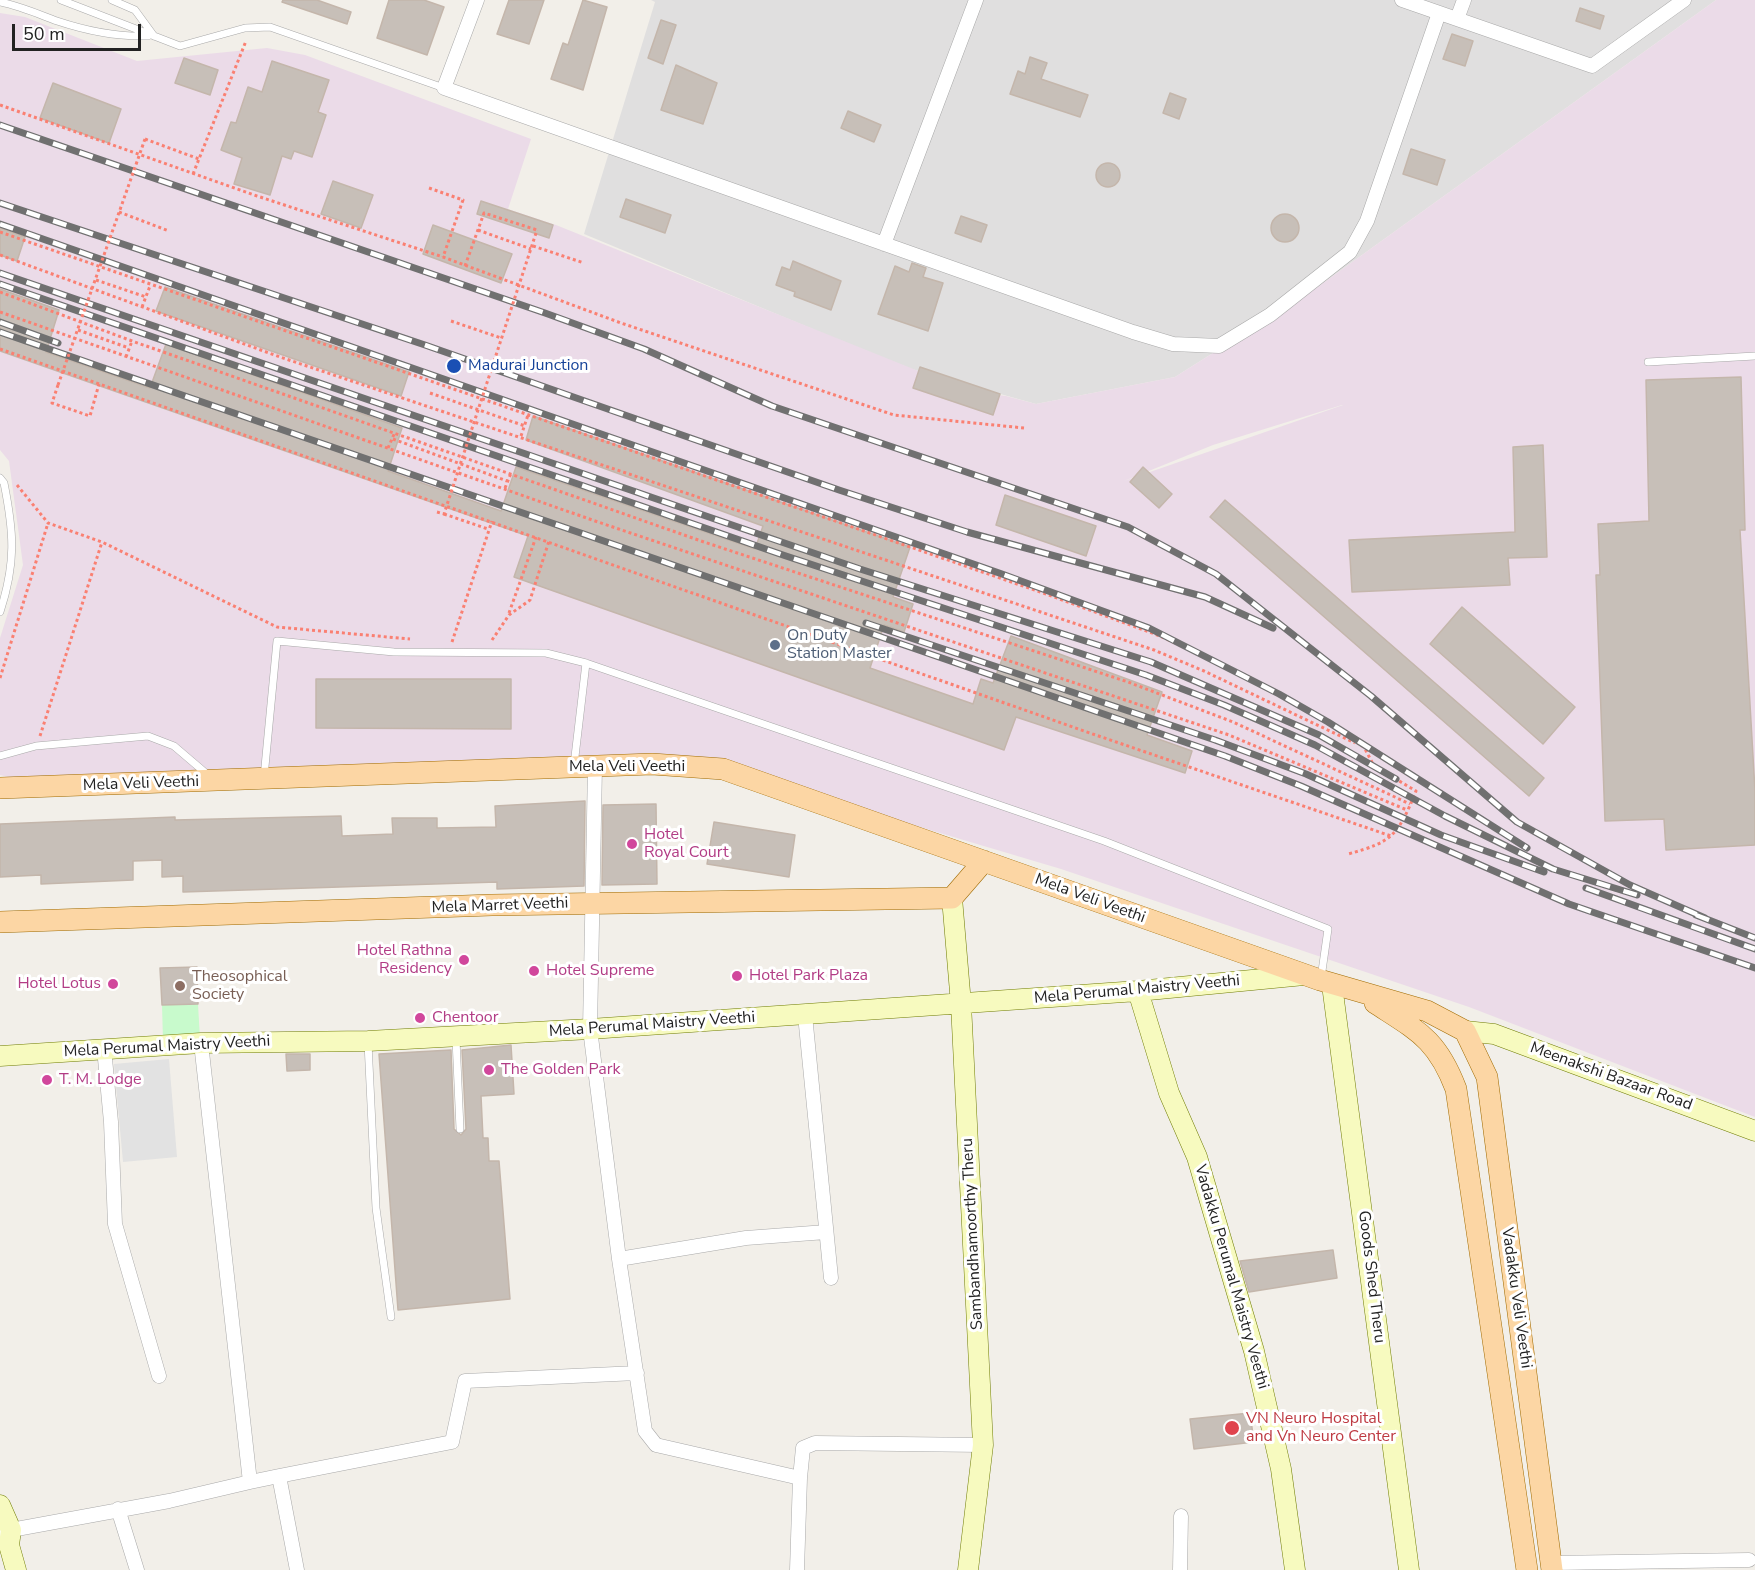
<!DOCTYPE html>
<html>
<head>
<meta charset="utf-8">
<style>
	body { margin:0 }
	#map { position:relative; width:1755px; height:1570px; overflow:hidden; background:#f2efe9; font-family:"Nunito Sans",sans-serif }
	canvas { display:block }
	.scale { position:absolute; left:12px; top:24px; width:129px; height:27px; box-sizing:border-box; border:3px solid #222; border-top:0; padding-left:8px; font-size:18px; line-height:21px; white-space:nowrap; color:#222; -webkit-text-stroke:4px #fff; paint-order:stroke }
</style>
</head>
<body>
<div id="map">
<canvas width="1755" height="1570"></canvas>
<div class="scale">50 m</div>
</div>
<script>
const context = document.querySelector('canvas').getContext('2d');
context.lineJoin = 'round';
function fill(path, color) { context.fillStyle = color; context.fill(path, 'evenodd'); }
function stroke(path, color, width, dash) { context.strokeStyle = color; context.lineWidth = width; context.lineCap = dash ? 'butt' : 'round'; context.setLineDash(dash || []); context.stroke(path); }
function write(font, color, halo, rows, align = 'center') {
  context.font = font + ' "Nunito Sans",sans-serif'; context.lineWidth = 6; context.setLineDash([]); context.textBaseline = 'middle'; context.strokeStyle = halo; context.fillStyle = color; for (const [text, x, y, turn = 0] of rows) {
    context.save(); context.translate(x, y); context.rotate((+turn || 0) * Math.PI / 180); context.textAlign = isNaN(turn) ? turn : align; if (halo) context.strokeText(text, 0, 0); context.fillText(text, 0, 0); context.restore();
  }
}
fill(new Path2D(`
	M651 0H1716L1319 286 1175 377 1036 404 904 367 584 234 655 2Z`), '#e0dfdf');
fill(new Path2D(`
	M1716 0H1755V1117L1469 1007 1061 869 715 766 29 782 0 775V638L23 565 9 461 0 450V13L25 17 137 61 267 48 305 55 531 139 508 209 556 225 968 391 1006 396 1036 404 1175 377 1319 286ZM1342 405H1343L1124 481 1213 445Z`), '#ebdbe8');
fill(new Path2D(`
	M198 1004 200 1039 163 1041 162 1005Z`), '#c8facc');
fill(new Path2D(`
	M169 1059 177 1157 123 1162 114 1064Z`), '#e2e2e2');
const building = new Path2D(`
	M283 0H317L351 12 347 24 282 2Z
	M389 0H424L444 7 427 55 377 38Z
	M509 0H544L529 44 497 34Z
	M583 0 607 7 583 90 551 79 563 43 568 45Z
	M1580 8 1604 16 1600 29 1576 21Z
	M661 20 676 25 663 64 648 58Z
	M1452 34 1473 41 1465 66 1443 59Z
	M1030 57 1047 63 1041 79 1088 95 1080 117 1010 94 1018 71 1025 74Z
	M184 58 218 70 210 95 175 83Z
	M272 61 329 80 318 112 326 115 312 157 294 151 291 159 282 156 270 195 234 184 242 158 221 150 231 122 236 123 248 87 262 92Z
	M676 65 717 83 703 124 661 110Z
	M53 83 121 109 109 143 40 118Z
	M1170 93 1186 99 1179 119 1163 113Z
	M848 111 881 125 874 142 841 128Z
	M1411 149 1445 160 1437 185 1403 174Z
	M1096 175a12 12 0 1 1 24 0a12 12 0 1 1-24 0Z
	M333 181 373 195 361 228 321 214Z
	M626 199 671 215 665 233 620 217Z
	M481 201 553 225 549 238 477 214Z
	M1271 228a14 14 0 1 1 28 0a14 14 0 1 1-28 0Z
	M961 216 987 225 981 242 955 233Z
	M433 225 512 254 501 283 423 254Z
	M0 228 25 237 17 261 0 255Z
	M793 261 841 281 831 310 794 296 795 292 776 285 782 267 790 270Z
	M912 263 926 268 923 277 943 283 928 331 878 314 895 266 909 272Z
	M165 287 409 372 401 396 156 311Z
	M0 289 59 310 46 352 150 388 166 344 402 428 388 471 501 511 516 467 755 549 763 526 526 440 533 416 910 547 893 597 913 604 904 632 884 625 870 668 973 704 981 679 993 683 1011 636 1162 692 1147 735 1192 751 1185 773 1016 717 1004 750 514 577 528 536 0 351Z
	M920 367 1000 394 993 415 913 388Z
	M1741 377 1745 530H1740L1755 791V845L1666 850 1664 819 1605 821 1596 575H1600L1598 524 1649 521 1646 380Z
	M1543 445 1547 557 1508 558 1510 585 1352 592 1349 540 1515 532 1513 447Z
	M1143 467 1172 494 1159 508 1130 482Z
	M1005 495 1096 526 1086 556 996 525Z
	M1225 500 1544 778 1529 796 1210 517Z
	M1462 607 1575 707 1543 744 1430 644Z
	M316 679H511V729L316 728Z
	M585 801 584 886 497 889V882L183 892V876L162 877V860L133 861V880L41 884V875L0 877V824L175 817V820L341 816 342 836 393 834 392 818H437V828L496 827 495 806Z
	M656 804 657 884 602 885 603 805Z
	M714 822 795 835 789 877 707 864Z
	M197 967 198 1004 162 1005 160 968Z
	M511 1045 514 1094 481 1096 483 1138H488L489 1161H499L510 1299 398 1310 379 1054 451 1050 454 1129 461 1135 466 1129 462 1050Z
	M286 1054H310V1070L287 1071Z
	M1333 1250 1337 1278 1249 1292 1240 1261Z
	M1250 1413 1254 1442 1194 1449 1190 1419Z`);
fill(building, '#c7bfb8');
stroke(building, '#c4b6ab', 1.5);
const lane = new Path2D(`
	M61 0 180 46 245 28 270 27 444 88
	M112 0 135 10 154 36
	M0 2C20 6 38 14 57 21 87 31 117 37 148 36
	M1648 362 1755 356
	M0 478 4 483C14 533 16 563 0 612
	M0 756 36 746 148 736 174 746 208 775
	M574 765 586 663
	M264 777 277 641 394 652 546 653 586 663 1104 841 1328 929 1321 978
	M456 1039 460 1129
	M368 1043 376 1208 391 1317`);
const street = new Path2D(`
	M477 0 444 88 1133 332 1173 344 1219 346 1270 315 1350 252 1367 221 1439 13
	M1402 0 1592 66 1684 0
	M1457 19 1464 0
	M884 244 976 0
	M595 766 590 1029 619 1259 645 1431 656 1445 800 1478 797 1570
	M805 1015 831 1278
	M201 1043 250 1482 279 1476 297 1570
	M104 1048 111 1122 115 1224 159 1376
	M619 1259 746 1238 826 1232
	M279 1476 452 1442 465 1381 637 1373
	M800 1478 803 1448 815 1443 983 1445
	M118 1509 137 1570
	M0 1534 11 1530 169 1501 250 1482
	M1551 1563 1749 1560
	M1180 1570 1181 1516`);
const secondary = new Path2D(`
	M952 898 961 1004 983 1445 968 1570
	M1332 985 1409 1570
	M1138 991 1169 1093 1197 1157 1254 1351 1281 1469 1295 1570
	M1465 1031 1494 1034 1755 1131
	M0 1056 201 1043 368 1041 590 1029 1138 991 1304 975
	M0 1505 11 1530 9 1545 16 1570`);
const primary = new Path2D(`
	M0 788 652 764 723 769 1320 980 1427 1011 1465 1031
	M0 922 492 905 952 898 984 861
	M1375 1003C1418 1031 1437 1039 1456 1089L1527 1570
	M1465 1031 1487 1077 1552 1570`);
stroke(lane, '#a9a9a9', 8);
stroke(street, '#a9a9a9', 15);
stroke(secondary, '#707d05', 21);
stroke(primary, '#a06b00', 22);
stroke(new Path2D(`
	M0 105 257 196 443 257 621 323 894 415 1024 428
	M145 139 199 159
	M193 174 246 41
	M429 188 463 200 443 257
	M119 212 169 231
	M478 230 531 249
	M0 232 1046 594 1160 636 1247 676 1303 707 1364 747 1374 766 1416 791C1398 835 1393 842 1348 854
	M533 246 584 263
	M0 255 280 357 1154 650 1204 671 1355 743
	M465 266 484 213 537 230
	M96 280 146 297
	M0 292 132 341 704 542 1128 682 1233 722 1410 804
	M142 307 150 286
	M0 312 598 522 1229 735 1407 810
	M451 321 501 338
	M78 330 129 348
	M0 349 1084 731 1391 836
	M126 357 132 341
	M58 385 52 403 90 416 99 384
	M430 393 525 426
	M521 436 528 415
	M393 439 507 481
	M388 448 395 432
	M17 485 48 523 102 542 277 627 410 639
	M505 488 511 473
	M444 514 488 529
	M509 613 536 537
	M492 640 509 615 530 600 549 541
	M452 642 492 521
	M0 678 48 523
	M40 736 102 542`), '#fa8072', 3, [3, 3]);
stroke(lane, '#fff', 7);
stroke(street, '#fff', 14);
stroke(secondary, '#f7fabf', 20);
stroke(primary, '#fcd6a4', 21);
const rail = new Path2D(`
	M0 125 545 313 644 349 772 406 1128 527 1216 574 1371 696 1517 822 1630 885 1705 918
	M0 203 425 345 839 490 967 532 1205 597 1273 628
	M0 224 1002 574 1149 628 1279 694 1328 722 1527 848
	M0 273 860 569 1151 662 1319 735 1396 779
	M0 284 783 555 1146 675 1224 705 1315 745 1445 816 1553 869 1637 895
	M0 322 58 343
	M0 332 1225 756 1301 786 1569 904 1755 968
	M866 623 1215 740 1306 774 1441 835 1544 872
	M1586 888 1755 949
	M1696 915 1755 938`);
stroke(rail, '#707070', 7);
stroke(rail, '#fff', 4.5, [14]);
stroke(new Path2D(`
	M58 385 145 139
	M437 512 444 514 537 230`), '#fa8072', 3, [3, 3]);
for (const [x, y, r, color] of [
	[454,366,8,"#1a4fb4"],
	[775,645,6,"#5c6f8a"],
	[632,844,6,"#d1479c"],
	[464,960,6,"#d1479c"],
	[534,971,6,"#d1479c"],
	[737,976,6,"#d1479c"],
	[113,984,6,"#d1479c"],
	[180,986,6,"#8d6e63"],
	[420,1018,6,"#d1479c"],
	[489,1070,6,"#d1479c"],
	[47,1080,6,"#d1479c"],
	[1232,1428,8,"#e0444e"]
]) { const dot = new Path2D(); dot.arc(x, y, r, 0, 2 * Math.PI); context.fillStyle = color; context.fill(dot); stroke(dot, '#fff', 2); }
write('16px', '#164399', '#fff', [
	["Madurai Junction",468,366]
], 'left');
write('16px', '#4e5e75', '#fff', [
	["On Duty",787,636],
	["Station Master",787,654]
], 'left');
write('16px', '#222', '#fff', [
	["Mela Veli Veethi",627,767],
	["Mela Veli Veethi",141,784,-2],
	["Mela Veli Veethi",1090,899,20],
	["Mela Marret Veethi",500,906,-2],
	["Mela Perumal Maistry Veethi",1137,990,-5],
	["Mela Perumal Maistry Veethi",652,1025,-4],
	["Mela Perumal Maistry Veethi",167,1047,-3],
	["Meenakshi Bazaar Road",1611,1077,20],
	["Sambandhamoorthy Theru",973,1234,-93],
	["Vadakku Perumal Maistry Veethi",1231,1277,74],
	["Goods Shed Theru",1371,1277,83],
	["Vadakku Veli Veethi",1516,1298,82]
]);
write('16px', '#b23c85', '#fff', [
	["Hotel",644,835],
	["Royal Court",644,853],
	["Hotel Rathna",452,951,"right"],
	["Residency",452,969,"right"],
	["Hotel Supreme",546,971],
	["Hotel Park Plaza",749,976],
	["Hotel Lotus",101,984,"right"],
	["Chentoor",432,1018],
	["The Golden Park",501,1070],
	["T. M. Lodge",59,1080]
], 'left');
write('16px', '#785e54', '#fff', [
	["Theosophical",192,977],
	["Society",192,995]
], 'left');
write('16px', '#be3a42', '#fff', [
	["VN Neuro Hospital",1246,1419],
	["and Vn Neuro Center",1246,1437]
], 'left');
</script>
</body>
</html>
